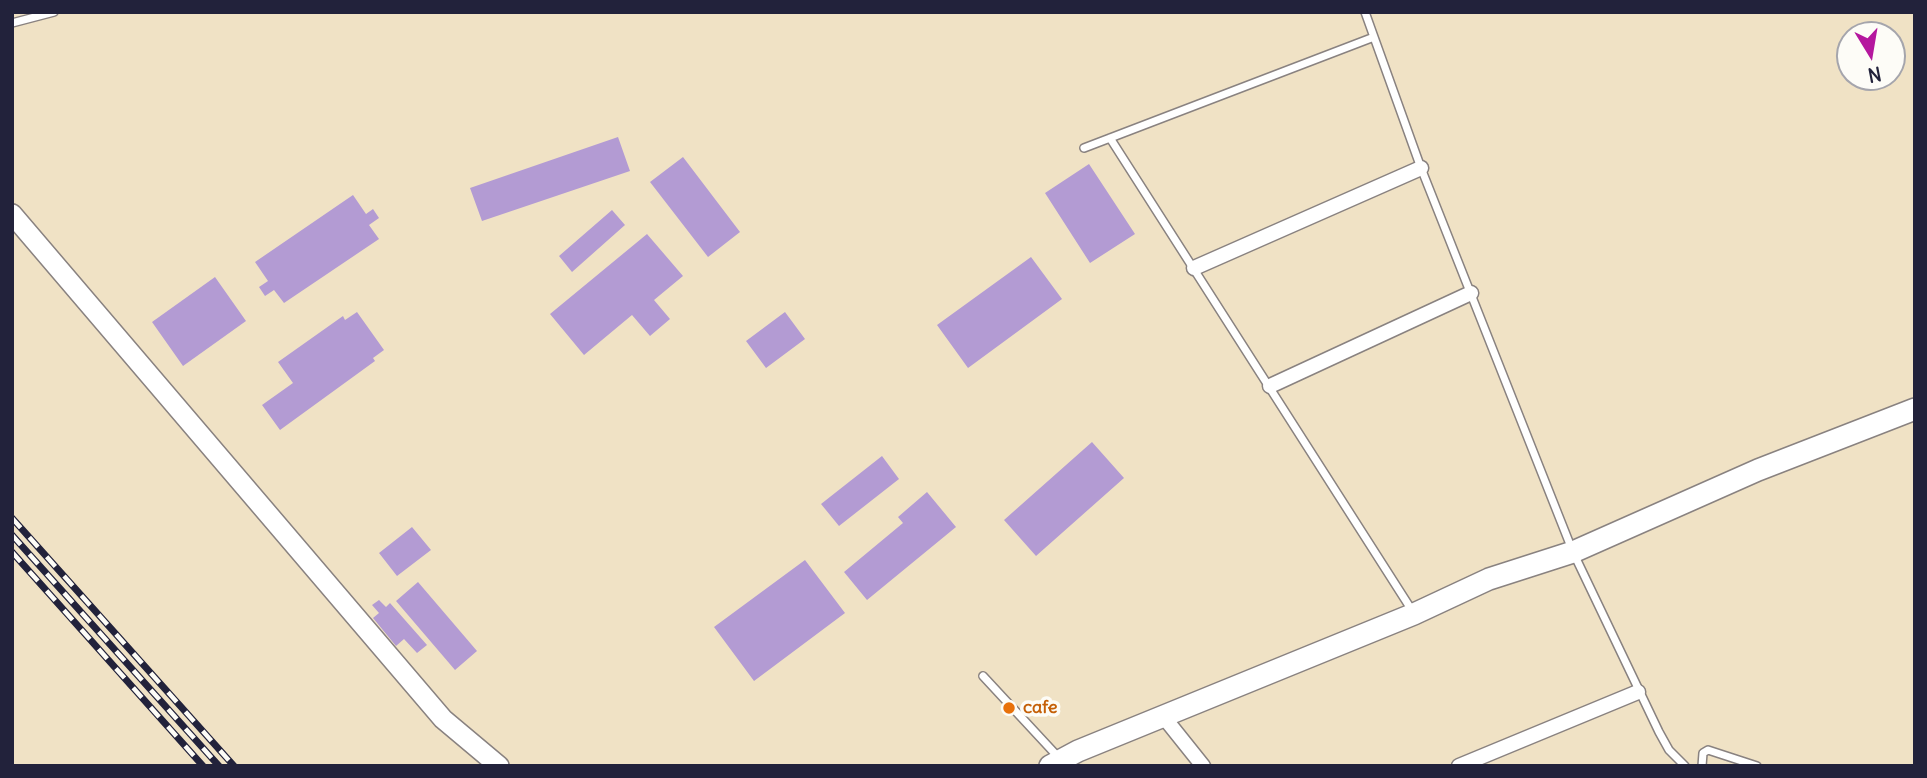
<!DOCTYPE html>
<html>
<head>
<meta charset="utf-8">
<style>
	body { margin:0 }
	#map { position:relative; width:1927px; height:778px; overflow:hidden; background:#f0e2c5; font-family:Delius,sans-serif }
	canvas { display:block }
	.frame { position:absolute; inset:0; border:14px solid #22223b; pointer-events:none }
	.north { position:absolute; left:1836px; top:21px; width:70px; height:70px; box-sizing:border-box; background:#fdfcf7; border:2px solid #a5a5ac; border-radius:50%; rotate:169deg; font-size:19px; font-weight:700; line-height:28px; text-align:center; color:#22223b }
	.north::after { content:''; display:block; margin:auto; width:24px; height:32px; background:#b5179e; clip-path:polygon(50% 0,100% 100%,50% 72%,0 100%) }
</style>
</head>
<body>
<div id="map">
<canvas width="1927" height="778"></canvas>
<div class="frame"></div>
<div class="north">N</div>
</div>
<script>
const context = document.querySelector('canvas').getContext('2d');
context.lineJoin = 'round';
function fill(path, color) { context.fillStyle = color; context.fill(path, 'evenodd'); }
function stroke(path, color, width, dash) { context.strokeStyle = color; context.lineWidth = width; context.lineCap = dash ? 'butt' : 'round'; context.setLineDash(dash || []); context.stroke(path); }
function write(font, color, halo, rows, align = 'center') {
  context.font = font + ' Delius,sans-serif'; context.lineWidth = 7; context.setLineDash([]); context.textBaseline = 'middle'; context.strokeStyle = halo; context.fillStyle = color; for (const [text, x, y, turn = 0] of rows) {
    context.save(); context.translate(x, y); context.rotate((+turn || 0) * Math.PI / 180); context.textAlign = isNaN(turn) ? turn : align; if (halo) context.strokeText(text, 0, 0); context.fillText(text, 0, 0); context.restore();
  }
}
fill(new Path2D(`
	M618 137 630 171 482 221 470 188Z
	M683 157 740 232 708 257 650 182Z
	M1089 164 1135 234 1090 263 1045 193Z
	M353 195 366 214 373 209 379 218 369 225 379 239 284 303 274 290 265 296 259 287 268 281 255 262Z
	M612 210 625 225 572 272 559 256Z
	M647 234 683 276 654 300 670 319 650 336 632 315 584 355 550 314Z
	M1031 257 1062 299 968 368 937 325Z
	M215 277 246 321 183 366 152 322Z
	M357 312 384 350 373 358 375 361 280 430 262 405 293 383 278 362 343 316 345 320Z
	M785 312 805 339 766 368 746 341Z
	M1092 442 1124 478 1036 556 1004 520Z
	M882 456 899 479 839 526 821 504Z
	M927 492 956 527 867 600 844 572 903 523 898 517Z
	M412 527 431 550 397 576 379 553Z
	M805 560 845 613 754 681 714 627Z
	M418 582 477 651 455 670 396 601Z
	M379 600 386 607 390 603 427 645 417 653 404 639 396 646 373 618 379 613 372 605Z`), '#b39bd3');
const service = new Path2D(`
	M1365 12 1421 168 1573 552 1659 732 1669 750 1685 766
	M12 23 54 12
	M1110 138 1413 612
	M1084 148 1374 37
	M983 676 1060 759
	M1702 766 1703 753 1708 750 1757 766`);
const minor = new Path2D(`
	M1194 268 1421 168
	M1270 386 1471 293
	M1163 716 1203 766
	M1459 766 1638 692`);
const tertiary = new Path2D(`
	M12 214 443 719 499 766`);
const secondary = new Path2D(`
	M1050 766 1078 751 1414 614 1489 579 1573 552 1758 470 1915 409`);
stroke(service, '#898280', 10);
stroke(minor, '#898280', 17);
stroke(tertiary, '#898280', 22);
stroke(secondary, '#898280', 24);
stroke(service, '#fff', 7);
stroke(minor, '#fff', 14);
stroke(tertiary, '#fff', 19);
stroke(secondary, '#fff', 21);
const rail = new Path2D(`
	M12 518 234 766
	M12 535 219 766
	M12 552 203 766`);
stroke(rail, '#22223b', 7);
stroke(rail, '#fdfcf7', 4.5, [13]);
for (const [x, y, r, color] of [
	[1009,708,7,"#e8710a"]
]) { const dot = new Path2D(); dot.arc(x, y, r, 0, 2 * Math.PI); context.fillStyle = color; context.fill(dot); stroke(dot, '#fdfcf7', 2.5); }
write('bold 18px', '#c56008', '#fdfcf7', [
	["cafe",1023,708]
], 'left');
</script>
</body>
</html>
